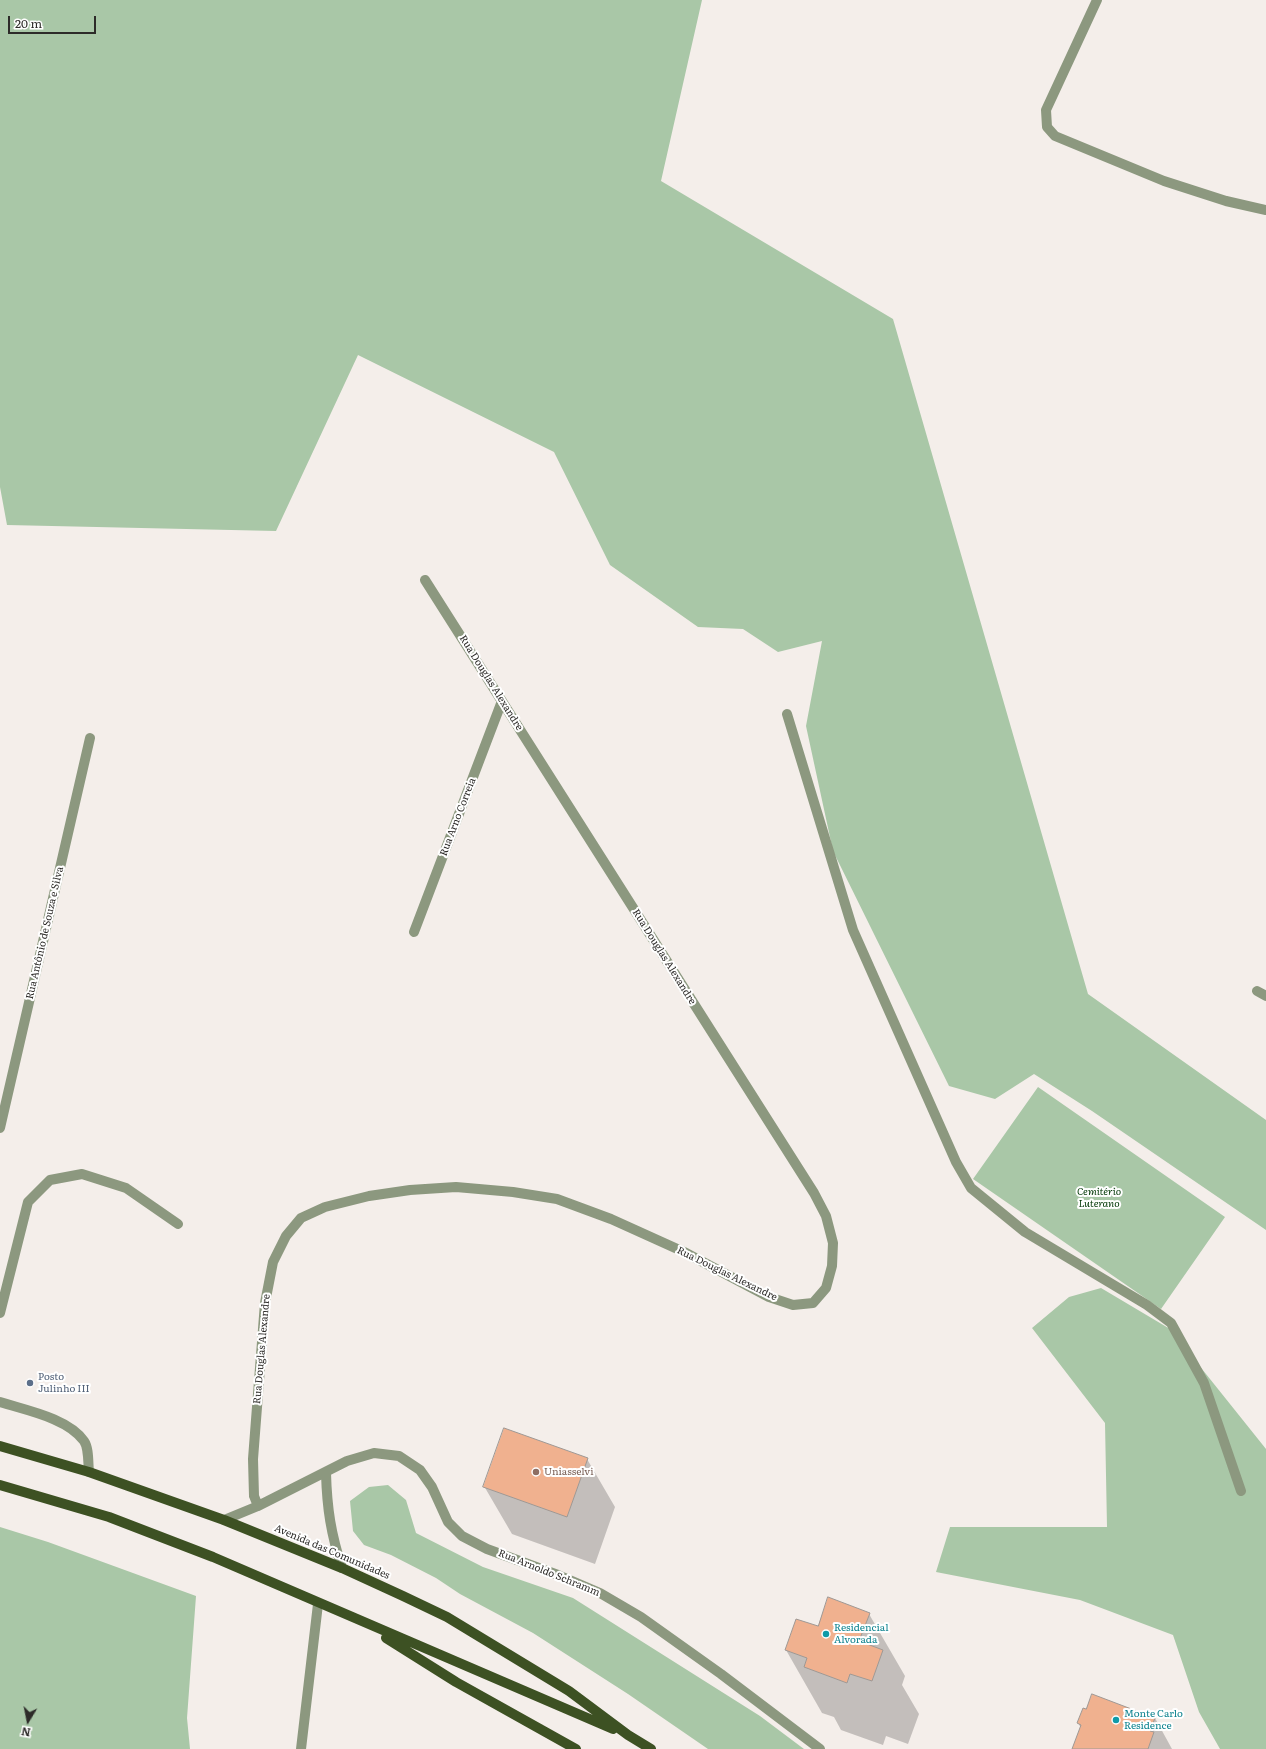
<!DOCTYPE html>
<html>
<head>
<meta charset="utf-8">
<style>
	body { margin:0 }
	#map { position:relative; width:1266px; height:1749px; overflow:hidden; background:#f4eeea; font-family:Literata,serif }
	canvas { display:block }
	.north { position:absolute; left:8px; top:1701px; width:40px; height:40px; -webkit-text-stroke:3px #fff; paint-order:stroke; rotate:190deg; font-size:11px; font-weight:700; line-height:16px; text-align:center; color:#2d2b29 }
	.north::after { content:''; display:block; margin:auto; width:14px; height:18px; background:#2d2b29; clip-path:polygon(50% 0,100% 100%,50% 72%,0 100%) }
	.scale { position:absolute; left:8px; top:16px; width:88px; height:18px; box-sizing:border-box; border:2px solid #2d2b29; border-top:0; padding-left:5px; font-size:12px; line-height:14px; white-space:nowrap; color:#2d2b29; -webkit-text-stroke:3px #fff; paint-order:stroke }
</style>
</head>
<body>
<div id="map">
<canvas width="1266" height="1749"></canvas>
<div class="north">N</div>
<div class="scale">20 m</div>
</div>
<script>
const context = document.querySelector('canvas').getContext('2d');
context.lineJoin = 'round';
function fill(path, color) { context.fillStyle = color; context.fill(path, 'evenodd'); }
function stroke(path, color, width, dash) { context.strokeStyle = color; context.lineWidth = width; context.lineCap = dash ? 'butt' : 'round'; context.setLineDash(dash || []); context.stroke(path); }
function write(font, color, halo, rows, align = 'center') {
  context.font = font + ' Literata,serif'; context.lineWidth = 4; context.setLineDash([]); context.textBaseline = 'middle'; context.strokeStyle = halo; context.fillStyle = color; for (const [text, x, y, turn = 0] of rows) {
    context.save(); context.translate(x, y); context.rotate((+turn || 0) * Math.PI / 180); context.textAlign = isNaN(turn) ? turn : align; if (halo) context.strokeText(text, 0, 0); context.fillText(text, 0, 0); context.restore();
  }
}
fill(new Path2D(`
	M0 0H702L661 181 893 319 1088 994 1266 1120V1230L1092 1111 1034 1074 995 1099 949 1086 833 851 806 726 822 641 778 652 743 629 698 627 610 565 554 452 358 355 276 531 7 525 0 487Z
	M1038 1087 1225 1217 1161 1309 973 1179Z
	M1101 1288 1170 1329 1266 1449V1749H1220L1199 1712 1173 1635 1080 1600 936 1572 950 1527H1107L1105 1423 1032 1328 1069 1297Z
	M388 1485 406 1500 416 1533 483 1567 573 1598 760 1716 804 1749H708L628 1694 533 1633 460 1594 436 1578 391 1555 364 1545 353 1531 350 1501 369 1487Z
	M0 1527 48 1542 196 1596 187 1718 190 1749H0Z`), '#a9c7a7');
fill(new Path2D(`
	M587 1459 615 1507 595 1564 512 1534 484 1486Z
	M869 1614 905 1676 902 1685 919 1714 908 1744 886 1736 883 1745 841 1730 834 1717 822 1713 786 1650 819 1628Z
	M1155 1718 1172 1749H1073L1081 1728 1078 1723Z`), '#0003');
const building = new Path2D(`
	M504 1428 588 1458 567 1517 483 1487Z
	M828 1597 870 1613 859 1641 883 1650 872 1681 850 1674 847 1683 804 1667 807 1658 785 1650 796 1619 818 1626Z
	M1092 1694 1155 1718 1150 1731 1154 1732 1148 1749H1072L1081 1725 1077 1723 1083 1708 1086 1709Z`);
fill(building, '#f0b18f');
stroke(building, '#9e9894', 1);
stroke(new Path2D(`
	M1097 0 1046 110 1047 127 1055 136 1164 181 1226 201 1266 210
	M787 714 853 930 956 1162 971 1188 1025 1232 1147 1305 1171 1323 1204 1383 1241 1491
	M414 932 502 701
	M1257 991 1266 996
	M0 1128 90 738
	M0 1313 28 1202 50 1180 82 1174 126 1188 178 1224
	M0 1402C25 1410 68 1418 84 1441 89 1448 88 1463 89 1472
	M326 1473C327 1509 331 1534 342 1568
	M258 1506 254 1496 253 1459 265 1303 273 1262 286 1236 301 1218 325 1207 369 1196 410 1190 456 1187 513 1192 557 1199 611 1219 684 1252 769 1297 793 1305 813 1303 826 1288 832 1266 833 1243 826 1216 814 1193 425 580
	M224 1520 258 1506 347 1461 374 1453 399 1456 420 1470 432 1487 448 1522 462 1536 487 1549 558 1575 600 1593 641 1617 721 1674 820 1749
	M301 1749 318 1604`), '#8c987f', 10);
stroke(new Path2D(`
	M0 1446 89 1472 224 1520 342 1568 403 1596 447 1617 569 1691 628 1735 651 1749
	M0 1485 109 1517 213 1557 613 1729
	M386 1638 456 1682 576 1749`), '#3d5123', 10);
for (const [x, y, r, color] of [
	[30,1383,4,"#5c6f8a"],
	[536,1472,4,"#8d6e63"],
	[826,1634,4,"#0f9aa8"],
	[1116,1720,4,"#0f9aa8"]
]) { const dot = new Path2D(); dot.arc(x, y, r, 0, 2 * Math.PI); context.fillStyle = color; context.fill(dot); stroke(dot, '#fff', 1.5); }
write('10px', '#2d2b29', '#fff', [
	["Rua Douglas Alexandre",491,683,58],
	["Rua Arno Correia",458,817,-69],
	["Rua Antônio de Souza e Silva",45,933,-77],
	["Rua Douglas Alexandre",664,957,58],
	["Rua Douglas Alexandre",727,1274,26],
	["Rua Douglas Alexandre",262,1349,-85],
	["Avenida das Comunidades",332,1552,23],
	["Rua Arnoldo Schramm",549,1573,22]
]);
write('italic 10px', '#013705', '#fff', [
	["Cemitério",1099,1192],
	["Luterano",1099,1204]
]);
write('10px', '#4e5e75', '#fff', [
	["Posto",38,1377],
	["Julinho III",38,1389]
], 'left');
write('10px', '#785e54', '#fff', [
	["Uniasselvi",544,1472]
], 'left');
write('10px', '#0d838f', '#fff', [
	["Residencial",834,1628],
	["Alvorada",834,1640],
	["Monte Carlo",1124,1714],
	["Residence",1124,1726]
], 'left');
</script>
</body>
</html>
